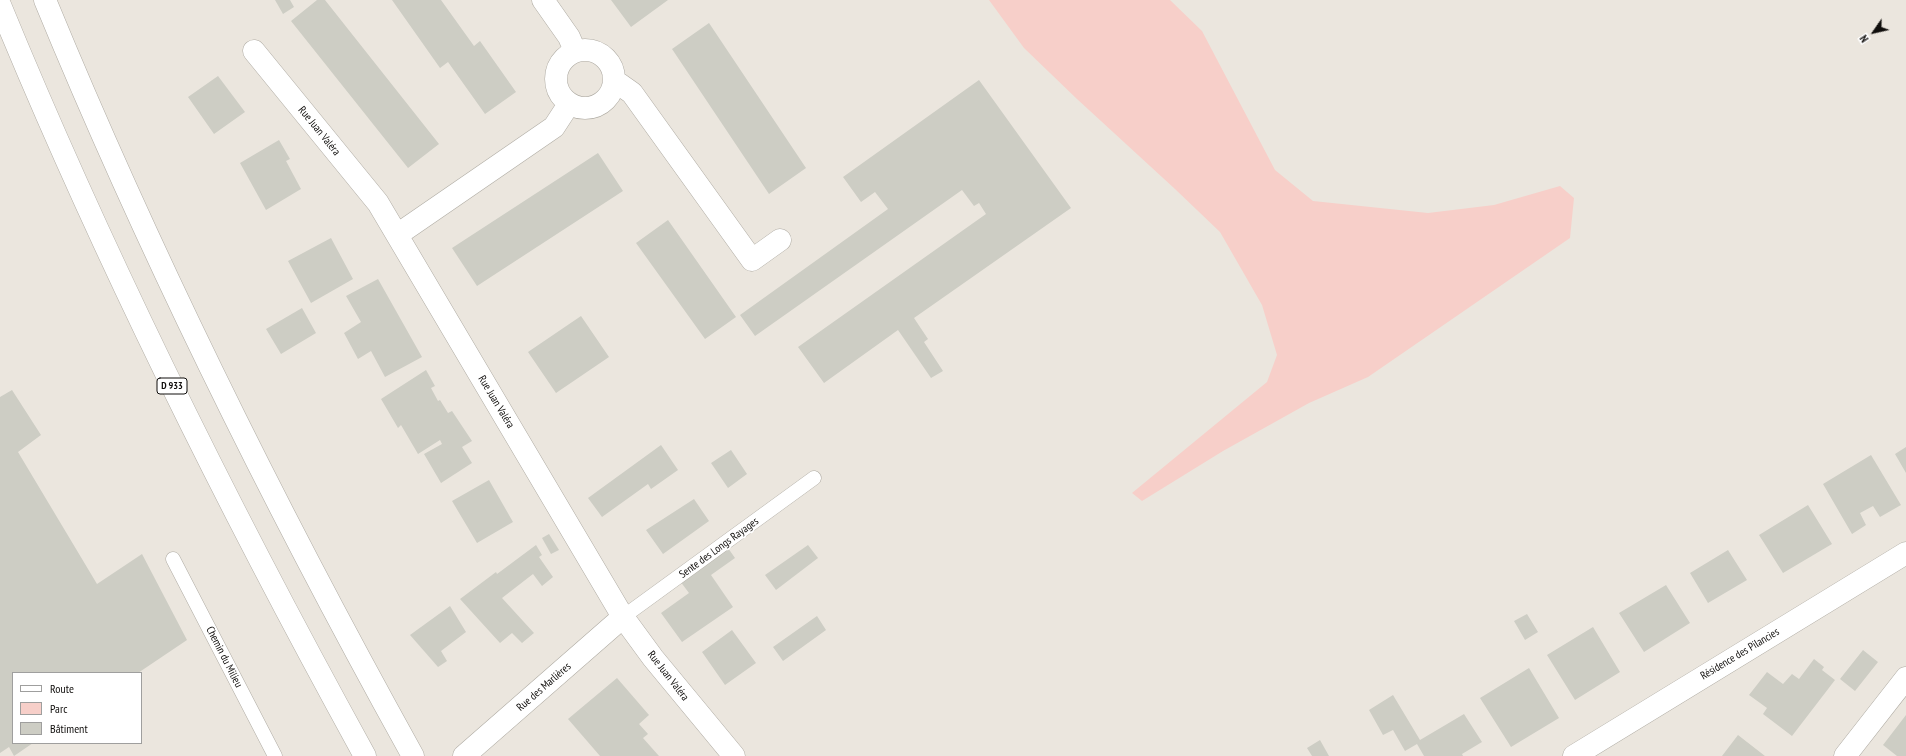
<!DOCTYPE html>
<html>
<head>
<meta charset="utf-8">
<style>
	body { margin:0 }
	#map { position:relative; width:1906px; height:756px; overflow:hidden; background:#ebe6de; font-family:"PT Sans Narrow",sans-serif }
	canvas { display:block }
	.legend { position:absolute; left:12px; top:672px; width:130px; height:72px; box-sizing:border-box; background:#fff; border:1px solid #9f9f9e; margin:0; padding:5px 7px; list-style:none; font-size:12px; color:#100e0c }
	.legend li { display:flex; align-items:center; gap:8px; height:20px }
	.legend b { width:20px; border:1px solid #9f9f9e }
	.north { position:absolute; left:1854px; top:12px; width:40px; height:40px; -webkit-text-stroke:3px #fff; paint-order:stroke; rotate:236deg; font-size:11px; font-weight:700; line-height:16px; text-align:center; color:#100e0c }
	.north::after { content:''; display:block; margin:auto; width:14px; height:18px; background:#100e0c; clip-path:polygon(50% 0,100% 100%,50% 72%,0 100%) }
</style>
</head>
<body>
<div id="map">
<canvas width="1906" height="756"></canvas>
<ul class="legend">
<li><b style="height:5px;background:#fff"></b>Route</li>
<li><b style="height:11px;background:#f7cfc9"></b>Parc</li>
<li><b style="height:11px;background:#cdcdc4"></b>Bâtiment</li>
</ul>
<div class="north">N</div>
</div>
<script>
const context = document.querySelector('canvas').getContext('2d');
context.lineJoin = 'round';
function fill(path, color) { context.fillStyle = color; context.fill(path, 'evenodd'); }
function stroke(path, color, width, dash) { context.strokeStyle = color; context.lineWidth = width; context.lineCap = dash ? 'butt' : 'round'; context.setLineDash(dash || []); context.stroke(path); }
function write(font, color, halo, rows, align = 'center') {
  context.font = font + ' "PT Sans Narrow",sans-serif'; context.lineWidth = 3.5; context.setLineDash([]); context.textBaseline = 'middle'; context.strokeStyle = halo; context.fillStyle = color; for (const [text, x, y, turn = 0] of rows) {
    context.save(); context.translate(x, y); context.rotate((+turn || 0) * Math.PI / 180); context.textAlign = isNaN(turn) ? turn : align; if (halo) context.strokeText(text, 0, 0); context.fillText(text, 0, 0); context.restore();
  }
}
fill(new Path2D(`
	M989 0H1170L1202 31 1275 170 1313 201 1428 213 1494 205 1560 186 1574 198 1570 238 1368 377 1309 403 1223 451 1142 501 1132 493 1267 382 1277 355 1262 305 1220 232 1175 189 1077 99 1024 48Z`), '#f7cfc9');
fill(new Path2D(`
	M275 0H290L294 7 283 14Z
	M317 0H325L439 144 408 168 291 21Z
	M392 0H441L474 46 480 41 516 92 485 114 448 62 440 68Z
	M611 0H668L631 27Z
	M709 23 806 168 769 194 672 49Z
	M218 76 245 112 214 134 188 97Z
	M979 80 1071 208 914 318 928 339 924 342 943 371 931 378 898 330 824 383 798 347 986 214 979 203 974 206 962 190 755 336 740 315 888 209 875 192 861 202 843 177Z
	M279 140 290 159 286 161 301 189 266 210 240 163Z
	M598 153 623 191 477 286 452 248Z
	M668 220 736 317 705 339 636 243Z
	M331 238 353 279 311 303 288 261Z
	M378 279 422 357 385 377 371 351 358 359 344 333 361 322 346 296Z
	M302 308 316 333 281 354 266 329Z
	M581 316 609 357 556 393 528 352Z
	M426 370 435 386 431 388 438 401 440 400 448 413 452 411 472 441 462 447 472 463 441 483 424 454 442 444 440 440 418 454 401 425 398 428 381 399Z
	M12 390 41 435 18 452 97 584 142 554 187 640 138 673H13V743H33L14 756 9 747 0 753V397Z
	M661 445 678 470 651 489 648 484 602 517 588 498Z
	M1906 447V473L1895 454Z
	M731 450 747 474 728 488 711 463Z
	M1871 455 1901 505 1880 517 1873 506 1860 513 1866 525 1852 534 1823 484Z
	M489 480 513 522 477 543 452 501Z
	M694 499 709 521 663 554 646 530Z
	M1808 505 1832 544 1783 573 1759 535Z
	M549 534 559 550 551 554 542 538Z
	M536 545 542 555 539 557 553 577 542 586 533 574 502 598 534 633 522 643 512 633 500 643 460 599 496 572 497 574Z
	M808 545 818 558 776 590 765 575Z
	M728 548 735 558 711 575 733 607 682 642 661 613 689 593 680 581Z
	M1728 550 1747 580 1708 603 1690 573Z
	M1666 585 1690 623 1644 652 1619 613Z
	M450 606 466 632 441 651 447 661 438 667 410 635Z
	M1527 614 1538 632 1525 640 1514 621Z
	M817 616 826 630 783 661 773 647Z
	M1593 627 1620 672 1575 700 1547 655Z
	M732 630 756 663 725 685 702 652Z
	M1863 650 1878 662 1855 691 1840 679Z
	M1814 659 1824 667 1822 670 1835 680 1792 736 1763 714 1767 708 1749 695 1767 672 1783 684 1792 674 1799 679Z
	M1529 668 1559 718 1511 747 1480 698Z
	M617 678 649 715 639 724 648 734 643 738 659 756H600L568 719Z
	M1393 695 1420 740 1464 714 1482 742 1462 754 1463 756H1424L1417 744 1405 751 1393 730 1383 735 1369 710Z
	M1906 715V756H1897L1883 745Z
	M1738 735 1765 756H1722Z
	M1320 740 1329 756H1312L1307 748Z`), '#cdcdc4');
const service = new Path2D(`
	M173 559 275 756
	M623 617 814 478`);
const minor = new Path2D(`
	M543 0 569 37 575 51
	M556 79a29 29 0 1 1 58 0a29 29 0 1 1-58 0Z
	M254 51 378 203 623 617 653 658 734 756
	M615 81 632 93 752 260 780 240
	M397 235 554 127 569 104
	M464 756 623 617
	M1574 756 1906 553
	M1845 756 1906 678`);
const trunk = new Path2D(`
	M45 0C152 260 277 511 413 756
	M0 5C106 263 230 511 365 756`);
stroke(service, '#afaba3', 15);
stroke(minor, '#afaba3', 23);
stroke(trunk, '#afaba3', 23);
stroke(service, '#fff', 14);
stroke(minor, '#fff', 22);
stroke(trunk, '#fff', 22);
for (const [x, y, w] of [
	[172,386,30]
]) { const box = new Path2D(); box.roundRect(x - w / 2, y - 8, w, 16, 3); context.fillStyle = '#fff'; context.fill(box); stroke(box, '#100e0c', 1); }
write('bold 10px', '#100e0c', null, [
	["D 933",172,386]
]);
write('11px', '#100e0c', '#fff', [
	["Rue Juan Valéra",319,131,51],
	["Rue Juan Valéra",496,402,59],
	["Sente des Longs Rayages",719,548,-36],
	["Résidence des Pilancies",1740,654,-31],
	["Chemin du Milieu",224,657,63],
	["Rue Juan Valéra",668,676,52],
	["Rue des Marlières",544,687,-41]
]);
</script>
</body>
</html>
